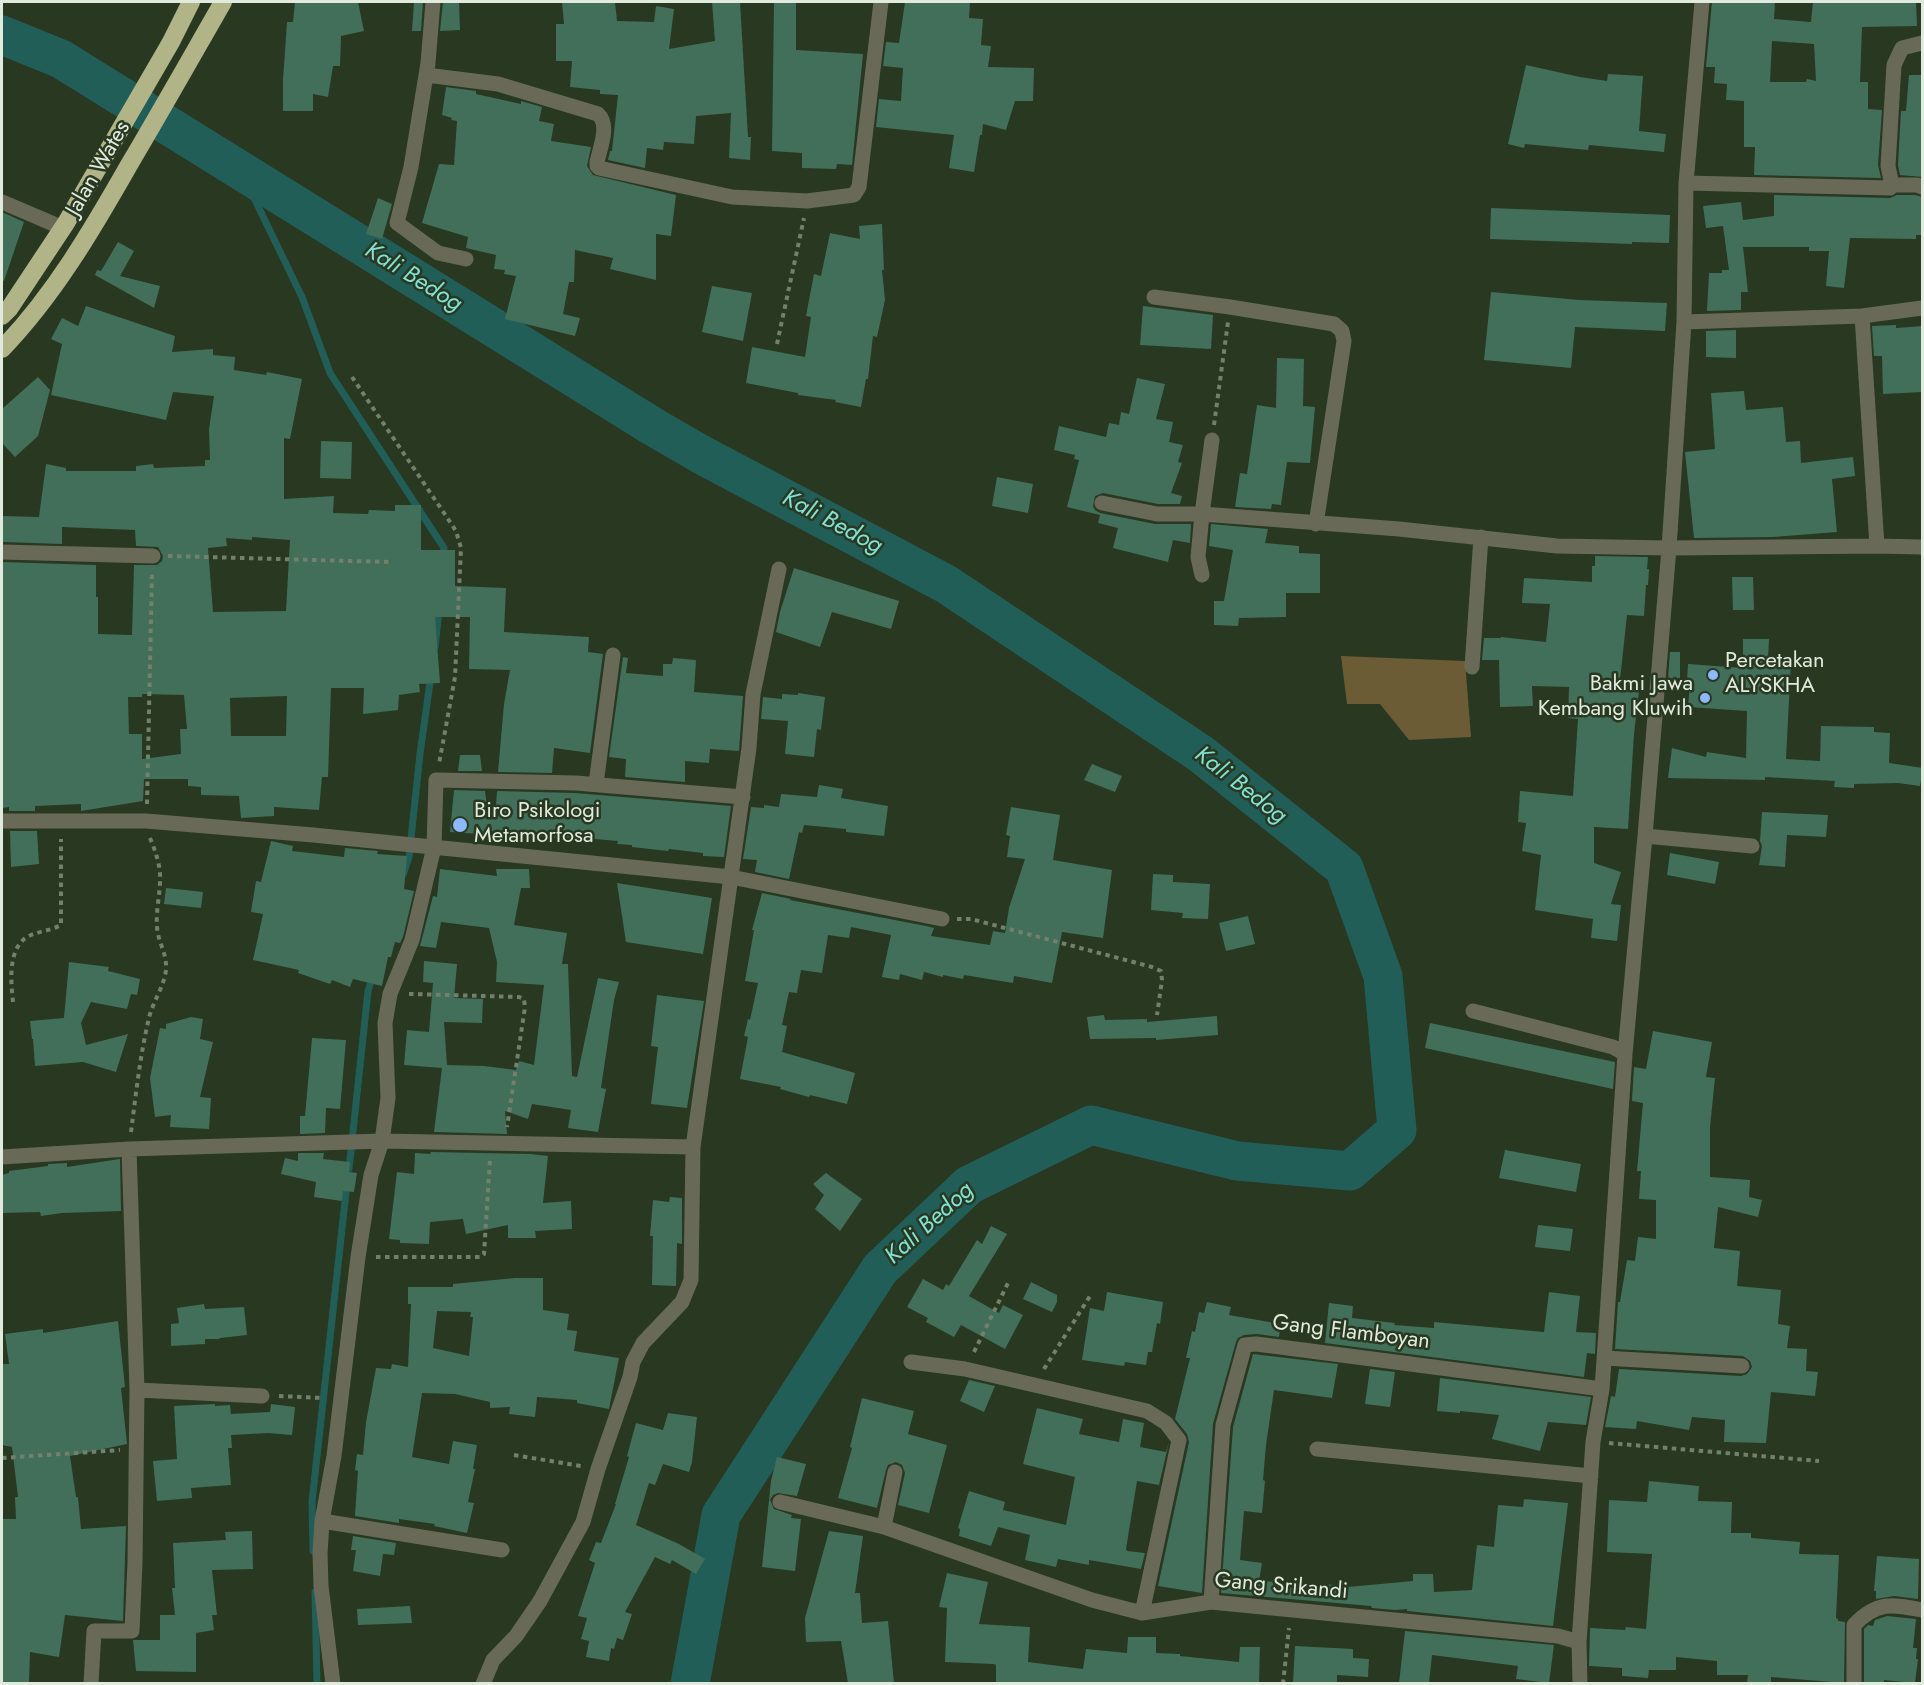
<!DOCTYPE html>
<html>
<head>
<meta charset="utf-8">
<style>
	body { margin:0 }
	#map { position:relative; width:1924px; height:1685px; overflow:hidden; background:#283821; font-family:Jost,sans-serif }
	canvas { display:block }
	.frame { position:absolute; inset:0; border:3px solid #e1ebdd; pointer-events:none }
</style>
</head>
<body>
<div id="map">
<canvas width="1924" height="1685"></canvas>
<div class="frame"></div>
</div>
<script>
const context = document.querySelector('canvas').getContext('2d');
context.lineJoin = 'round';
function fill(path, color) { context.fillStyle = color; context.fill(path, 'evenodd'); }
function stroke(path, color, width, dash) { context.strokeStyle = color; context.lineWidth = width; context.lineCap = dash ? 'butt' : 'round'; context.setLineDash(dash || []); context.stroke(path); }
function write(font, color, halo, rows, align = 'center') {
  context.font = font + ' Jost,sans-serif'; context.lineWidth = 5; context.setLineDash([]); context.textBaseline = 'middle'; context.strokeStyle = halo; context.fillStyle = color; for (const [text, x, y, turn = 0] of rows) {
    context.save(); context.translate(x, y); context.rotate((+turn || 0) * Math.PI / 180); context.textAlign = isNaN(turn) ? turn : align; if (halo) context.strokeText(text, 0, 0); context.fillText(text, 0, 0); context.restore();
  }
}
fill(new Path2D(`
	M1341 656 1465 661 1471 737 1409 740 1380 704H1347Z`), '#6b5c35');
stroke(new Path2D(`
	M241 171 302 297 330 373 444 548 443 557
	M435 647 439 610
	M403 875 409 857 420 754 431 675
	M349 1169 368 991 373 975
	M313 1551 312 1502 347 1183
	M315 1592 317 1684`), '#225e58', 7);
stroke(new Path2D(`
	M2 35 61 59 652 426 702 455 946 584 1201 754 1344 868 1383 976 1397 1130 1350 1171 1237 1161 1091 1125 969 1185 880 1269 721 1515 690 1684`), '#225e58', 39);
fill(new Path2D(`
	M295 2H358L364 31 341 36 340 66H333L328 97 313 94V111H283V80L287 22H293Z
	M414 2H423L421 31H412Z
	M443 2H459L460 30 440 31Z
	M562 2H615L617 21 654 22 656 6 674 9 669 49 715 41 712 2H740L748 137H751L750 160 729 158 731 113 696 116 694 144 664 142 663 150 647 148 645 168 608 160 610 151H612L618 95 600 94V90L570 87 572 61H556V24H564Z
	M774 2 796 3V50L863 54 852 165 837 164 836 169 802 168V153L772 151Z
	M905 2H970L969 18 983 19 981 45 991 46 988 67 1034 68 1033 101H1015L1006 130 983 124 982 135H980L974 172 949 168 954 135 876 127 879 99 901 101 903 68 883 66 886 42 899 43Z
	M1712 2H1775L1774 19 1811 22 1813 2H1916L1917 26 1862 27 1860 82H1868V109L1882 110 1878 165 1881 178 1754 175 1755 147H1744V101L1726 100 1727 84 1714 83 1715 67H1706ZM1772 41 1814 44 1816 81 1807 79 1806 82H1770Z
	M1526 65 1580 77 1607 81 1608 74 1643 76 1639 131 1666 134 1664 152 1589 145 1588 150 1525 144 1524 148 1508 144Z
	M1909 75H1923V177L1900 175 1898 165 1901 111H1906Z
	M446 87 476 91V94L521 104V101L542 107 539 121 554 124 551 141 591 147 587 166 593 175 676 195 671 236 656 234V280L610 269 613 258 575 250 574 282H569L563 314 580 318 575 336 505 319 516 276 504 274 505 270 494 269 496 255 466 248 468 237 422 223 439 164 454 165 457 121 451 120 452 118 442 115Z
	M1774 195 1890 198 1897 195H1915L1922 197 1921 235H1916V239L1850 238 1844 288 1826 286 1829 251H1809V247H1743L1748 292H1741V310L1707 311 1709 273H1722V270H1729L1723 226 1706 228 1703 206 1741 202 1743 220 1774 216Z
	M378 198 392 204 382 239 366 234Z
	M1491 208 1670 215 1669 243 1632 242V244L1490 239Z
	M2 212 24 222 4 281 2 280Z
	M882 224 884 270H882L885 300 877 337 873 336 868 379H866L861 407 835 402 836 400 798 395V393L746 383 752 347 805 357 811 317 806 316 814 274 821 276 830 233 860 239 859 226Z
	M118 242 134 251 120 276 160 286 154 308 95 275 97 270 101 271Z
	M712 286 752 293 743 341 702 332Z
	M1491 292 1579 300 1667 303 1665 331 1575 327 1571 368 1484 360Z
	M86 306 175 336 172 352 213 349V355L235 357 234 370 266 375 267 372 302 379 290 439 284 438V499L334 496 333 513 368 514 369 510 395 511V505H421V550H455V586L506 588 504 632 589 637 588 652 603 654 590 753 554 748 552 773 498 772 504 704 510 670 469 669 470 617H435L440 683 419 684 420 692 399 695 398 710 363 714 364 688H331L328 777H322L319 810 274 807V816L241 818 239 796 201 795V787L188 786V779H144L143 801 81 811V804L35 806V811H9V807L2 808V562L96 565V597H98V634L132 635 134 565H157L162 561 163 556 158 547 136 546 135 530 62 527V544L2 542V516L39 517 46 464 66 468V471H136V466L153 464 154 468 205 466V460H210L209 429 214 396 173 392 166 420 51 395 62 344 51 339 62 318 78 326ZM252 537 290 540 286 611 213 612 208 548 227 546 226 538 252 540ZM142 694 184 695 187 729H180L181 754 142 759V734H129L128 697H142ZM287 696 286 736H231L230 698Z
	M1143 306 1213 315 1211 349 1140 345Z
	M1896 325V328L1923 326V392L1883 394 1882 356H1874L1872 326Z
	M1736 330V358L1706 357V331Z
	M1277 358 1304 359 1303 406 1315 407 1310 463 1287 462 1281 505 1272 504 1271 509 1235 507 1240 473 1247 474 1257 405 1276 408Z
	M38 377 50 390 38 436 15 457 2 443V409Z
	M1137 378 1165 384 1156 419 1173 422 1169 442 1183 445 1178 462 1182 463 1171 493 1182 496 1180 504H1158L1103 493 1095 496 1093 506 1095 510 1100 513 1155 524H1191L1190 543 1173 540 1168 562 1113 548 1118 528 1098 523 1100 515 1067 507 1079 460 1074 459 1075 455 1054 450 1059 426 1106 437 1109 423 1119 425 1121 412 1129 414Z
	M1744 391 1746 410 1783 407 1786 442 1800 441 1801 463 1853 457 1855 476 1832 479 1837 532 1773 537 1694 538 1685 452 1715 449 1711 393Z
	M321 441 352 442 351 479 320 478Z
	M997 477 1033 484 1028 513 992 506Z
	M1211 524 1268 529 1265 543 1299 546V553L1320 554V593H1286V617L1239 618 1238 626 1214 625V601H1224L1233 550 1209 546Z
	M1595 556 1648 557 1647 569H1649L1648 585H1646L1644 616 1627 615 1619 689 1639 691 1634 734 1628 829 1594 827V863L1621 872 1611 904 1621 905 1617 941 1591 938 1593 919 1535 910 1541 855 1522 851 1526 823 1518 822 1520 791 1573 796 1578 719 1568 718 1569 687 1532 686 1533 706 1500 707 1499 660H1482L1484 638H1501V637L1546 642 1550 604 1522 603 1524 578 1592 582V566H1595Z
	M794 568 899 601 891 629 832 612 820 647 776 632 780 612Z
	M1732 577H1753L1754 610H1733Z
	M1743 639H1769L1768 660 1791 661 1786 759 1820 761 1821 726 1874 727V732L1890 733 1889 763 1923 768 1920 786 1898 783 1854 784V788L1834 787 1835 781 1765 777V780L1668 778 1672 748 1706 757 1707 752 1746 758 1747 711 1688 707 1690 682H1687L1688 664 1743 668Z
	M1670 652H1680V678L1668 679Z
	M623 657 628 658 626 673 663 676V664H672L673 658 696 660 694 692 743 696 739 751 710 749 709 763 685 761V782L625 777 626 759 609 757Z
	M798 693 825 697 821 730 817 729 814 757 785 754 788 721 761 719 763 697 782 699V694L798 695Z
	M460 755H480L482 771H458Z
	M1092 764 1122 776 1115 792 1084 780Z
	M819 785 843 789 841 798 888 806 884 836 846 832V829L804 825 802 833 799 832 789 879 755 872 757 860 743 859 751 807 764 808V805L779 807 781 794 817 797Z
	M454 790 485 791 487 807 496 806 497 791 575 793 731 806 724 857 703 856V853L669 849 668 851 632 847V845L617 844 618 841 583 838 582 841 528 835V837L450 832Z
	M1011 807 1060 815 1053 860 1112 870 1103 938 1062 932 1052 983 1014 976 1013 983 964 975 963 979 943 975V977L924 972 922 980 900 974 899 980 882 977 891 935 851 927 849 938 828 935 822 973 801 970 797 993 789 992 782 1025 787 1026 782 1052 855 1073 847 1104 810 1095 809 1097 780 1089 781 1087 740 1079 748 1037 744 1036 748 1019 750 1020 758 983 745 981 754 930H752L762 893 791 899 790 900 926 926 934 928 931 936 990 945 993 931 1005 933 1009 908 1025 859 1007 857 1010 836 1006 835Z
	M1762 812 1828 815 1826 837 1787 835 1785 867 1759 865 1762 846 1760 841Z
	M10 831H37L39 864 11 867Z
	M271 841 293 846 292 851 344 857 345 848 378 851 377 854 407 856 404 889 414 891 403 937 400 943 395 942 391 957H388L382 986 353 979 350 987 332 980 330 984 298 973 299 970 253 960 263 914 251 912 256 881 261 882Z
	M1670 853 1719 862 1715 884 1667 875Z
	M440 869 497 876 496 869H529L530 888H521L514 925 567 933 562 964H568L572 1076 577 1077 598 978 619 982 614 1000 601 1088 606 1089 598 1132 568 1128 571 1110 532 1104 528 1119 505 1111 507 1134 434 1132 442 1068 404 1065 407 1030 429 1032 433 983 423 982 424 961 457 964 454 998 483 999 482 1023 444 1022 447 1065 484 1066 516 1070 519 1061 534 1065 544 985 496 982 497 962 489 928 441 922 436 948 420 946 433 896 437 897Z
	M1153 874 1173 875V882L1210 884 1208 919 1182 918 1183 913 1151 910Z
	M617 883 712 898 703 954 626 942Z
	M166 888 203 892 201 908 164 904Z
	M1248 916 1255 944 1226 951 1219 923Z
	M69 962 109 967 108 971 140 979 137 995 131 994 127 1009 91 1002 81 1023 86 1045 128 1034 116 1072 83 1062 35 1066 33 1039H32L30 1021 64 1018Z
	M657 995 704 1001 687 1108 651 1104 658 1047 651 1046Z
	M1104 1015 1105 1020 1147 1019V1022L1217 1016 1218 1035 1156 1040V1038L1090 1039 1087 1017Z
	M191 1017 203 1019 200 1039 213 1042 200 1097 211 1098 209 1129 170 1127 171 1115 155 1117 150 1078 160 1028 166 1029V1024Z
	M1430 1023 1615 1062 1613 1089 1425 1048Z
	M1653 1031 1712 1042 1706 1077 1715 1078 1710 1127V1177L1750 1180 1749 1197 1762 1200 1758 1217 1718 1207 1714 1248 1740 1251 1737 1286 1781 1290 1778 1324 1790 1326 1787 1348 1807 1349 1806 1371 1818 1372 1815 1396 1771 1392 1766 1443 1724 1442 1725 1420 1692 1417 1689 1430 1637 1421 1636 1429 1605 1427 1611 1396 1615 1397 1619 1369 1741 1376 1747 1374 1752 1367 1750 1361 1743 1356 1615 1349 1618 1302H1620L1627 1260 1635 1261 1638 1237 1656 1239V1200L1639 1199 1641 1171H1637L1643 1103 1632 1101 1634 1067 1646 1069Z
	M312 1038 346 1040 340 1109 326 1108 325 1133 300 1134V1116H305Z
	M1505 1150 1581 1164 1576 1192 1499 1178Z
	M431 1152 531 1154 548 1156 543 1203 571 1201 572 1229 535 1231 536 1238H508V1225L466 1234 463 1219 430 1222 429 1244 400 1243V1240L389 1239 397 1172 414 1174 415 1153 430 1154Z
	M298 1153H324L323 1159 350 1162 349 1172 357 1173 354 1192 343 1191 342 1201 314 1197 316 1182 281 1174 285 1158 298 1161Z
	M120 1159 121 1211 62 1213 41 1216 40 1212 2 1213V1175L9 1173V1171L48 1166V1164L67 1163V1167Z
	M826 1173 862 1199 840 1231 815 1209 824 1195 813 1184Z
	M670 1197 682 1198V1244L677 1243 676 1286 652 1285 653 1236H650L653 1200 669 1202Z
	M1538 1225 1573 1229 1570 1251 1535 1247Z
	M991 1226 1007 1234 969 1296 999 1313 1003 1305 1023 1315 1005 1349 961 1325 954 1337 926 1322 928 1318 907 1307 923 1279 943 1290 946 1284 949 1286 977 1240 982 1244Z
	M515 1278H543V1310L569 1314 567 1330 577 1331 574 1351 619 1358 609 1409 577 1403V1400L537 1397 535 1417 509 1414 510 1407 490 1408V1402L455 1394 422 1393 412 1457 449 1464 453 1441 477 1445 473 1469H475L468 1502 474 1503 467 1533 434 1526 435 1524 399 1519V1523L355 1516 358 1471 355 1470 357 1454 363 1455 366 1422 376 1368 391 1369 392 1364 408 1367 411 1304H408V1287H453V1284ZM437 1311 471 1312 470 1317H473L469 1356 433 1348Z
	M1031 1282 1057 1295V1302L1052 1312 1023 1299Z
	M1107 1292 1163 1302 1160 1324 1157 1323 1152 1352H1148L1146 1365 1125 1362 1124 1366 1082 1360 1090 1308 1104 1311Z
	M1549 1292 1580 1296 1576 1332 1596 1333 1595 1354 1587 1353 1584 1377 1325 1343 1329 1303 1353 1306 1352 1318 1395 1323 1394 1325 1434 1328V1322L1544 1332Z
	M1207 1302 1231 1307 1229 1315 1281 1324 1279 1337 1257 1334 1244 1335 1238 1338 1236 1342 1213 1424 1202 1593 1158 1586 1189 1442 1187 1434 1175 1419 1190 1358H1186L1192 1331 1195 1332 1199 1312 1204 1313Z
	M204 1304 205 1309 244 1307 247 1335 220 1338 219 1339H205V1344L171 1346V1324L179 1323 177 1308Z
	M118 1321 125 1387 121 1388 127 1444 70 1456 76 1497H78L81 1529 126 1526 123 1621 65 1615 59 1657 30 1652 29 1683H2V1519H16L15 1497H18L12 1447 2 1445V1364H9L5 1334 43 1329V1333Z
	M1253 1354 1338 1364 1332 1398 1274 1390 1266 1445 1263 1480 1265 1481 1262 1513 1244 1511 1240 1560 1262 1563 1259 1581 1337 1585V1588L1413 1581V1574H1433L1434 1592 1472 1590 1477 1545 1494 1547 1498 1505 1523 1507 1524 1499 1568 1503 1553 1626 1407 1611V1609L1395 1610 1372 1608 1371 1606 1221 1593 1233 1427Z
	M1370 1369 1395 1372 1390 1407 1365 1404Z
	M1440 1378 1591 1397 1586 1425 1548 1422 1540 1451 1492 1439 1499 1415 1460 1411V1413L1437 1411Z
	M969 1380 995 1386 984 1412 960 1401Z
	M862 1398 914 1411 908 1434 947 1445 929 1513 898 1505 905 1473 902 1465 896 1462 888 1465 886 1470 877 1508 838 1498 852 1448 850 1447Z
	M215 1404V1406L230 1405 231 1414 270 1412 271 1404 295 1407 292 1435 268 1433 231 1435 232 1448H228L231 1485 191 1488 192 1498 157 1501 153 1461 177 1459 174 1406Z
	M1037 1408 1083 1419 1079 1434 1119 1442 1123 1419 1144 1423 1140 1447 1166 1452 1169 1442 1159 1485 1137 1481 1126 1549 1127 1551 1145 1553 1141 1569 1089 1560V1565L1058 1559 1056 1567 1025 1560 1030 1535 998 1527 991 1546 959 1536 960 1529 958 1528 969 1491 1005 1502 1003 1510 1066 1525 1075 1477 1023 1464Z
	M668 1413 697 1417 692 1462 689 1472 663 1464 655 1485 649 1483 636 1525 679 1544 705 1559 696 1574 672 1560 670 1564 655 1557 625 1612 632 1614 623 1640 617 1638 614 1649 611 1648 609 1661 586 1657 589 1641 581 1639 587 1618 578 1616 595 1563 589 1560 596 1542 601 1543 616 1504H615L629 1457 627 1456 636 1423 663 1430Z
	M777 1457 806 1464 797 1496 778 1493 773 1495 770 1500 774 1509 792 1515 791 1518 801 1519 795 1571 762 1567 771 1481Z
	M1649 1481 1699 1486 1698 1501 1732 1502 1731 1533H1751V1538L1800 1542 1799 1554 1839 1555 1836 1618 1838 1619V1621L1845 1622 1844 1683 1771 1677V1683L1747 1682 1748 1675H1717V1661L1676 1657V1670H1649L1648 1678 1622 1676V1668L1589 1666 1590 1628 1625 1630 1626 1627 1646 1629 1652 1554 1607 1552 1609 1500 1647 1502Z
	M252 1531 253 1569 212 1570 217 1615H212L214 1630 196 1633V1672L136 1671 133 1640H160V1615H175L172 1588H175L173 1543 226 1540 225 1532Z
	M829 1531 863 1536 855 1593H860L862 1623 888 1621 894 1683H848L841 1641 806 1642 805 1618Z
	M353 1536 396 1543 394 1555 383 1554 380 1576 353 1571 356 1550H351Z
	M1877 1556 1919 1559 1918 1599 1894 1596 1876 1599V1591H1874Z
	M947 1573 988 1582 979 1624 1030 1627 1028 1662 1083 1669 1086 1649 1127 1653 1128 1637H1156V1653L1180 1654V1656L1239 1662 1240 1647H1260L1259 1683H996V1665L994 1664 945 1662 947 1608 939 1607Z
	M410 1606 412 1623 358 1625 357 1609Z
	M1887 1616 1916 1619 1913 1648H1917L1916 1659H1918L1915 1683 1884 1680V1683H1864V1629L1868 1625 1873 1626 1875 1620Z
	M1405 1631 1554 1645 1549 1683 1516 1679 1518 1666 1432 1655 1429 1683H1399Z
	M1295 1646 1353 1649V1658L1369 1659 1368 1677 1337 1675V1683H1293Z`), '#426f59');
stroke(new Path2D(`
	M777 344 804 218
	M352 377 444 513 456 531 461 548 455 677 439 764
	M1214 425 1228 322
	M168 556 389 562
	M147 804 152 572
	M957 919H971L1152 967 1161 971 1162 980 1157 1015
	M409 994 519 997 524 999 525 1007 507 1127
	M13 1002C11 982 7 947 29 936 39 931 50 931 61 925V839
	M131 1132C136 1094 140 1055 149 1018 153 1001 164 987 166 970 167 956 161 947 158 934 154 915 161 894 160 874 159 861 155 850 150 838
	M376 1257H481L484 1254 490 1159
	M974 1352 1009 1281
	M1044 1369 1090 1296
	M279 1396 323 1398
	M1609 1443 1819 1461
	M514 1455 581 1466
	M2 1458 120 1450
	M1283 1684 1289 1628`), '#72806c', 4, [4.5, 4.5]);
stroke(new Path2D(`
	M433 2 428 63 411 167 397 223 438 253 466 259
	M426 75 498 84 598 114C610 125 600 148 597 162V166L599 168 732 197 807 201 854 195 859 187 881 2
	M1686 183 1890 188 1892 185 1888 166 1894 65 1902 48 1922 43
	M1892 185H1917L1922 187
	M2 202 63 228
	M1154 297 1230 307 1334 324 1342 331 1344 341 1316 524
	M1862 316 1877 546
	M1684 322 1862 316 1922 308
	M1102 503 1157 514H1202L1399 529 1557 546 1669 548 1877 546 1922 547
	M2 552 153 556
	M1202 575 1198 557 1202 514 1212 440
	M1472 667 1481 537
	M596 784 613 655
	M2 821H146L313 835 731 877 942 919
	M1645 836 1752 846
	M1473 1011 1613 1047 1625 1054
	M2 1157 129 1149 382 1141 693 1147
	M1604 1358 1742 1366
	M911 1362 965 1369 1147 1411 1166 1423 1179 1440 1142 1613
	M137 1390 262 1396
	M1317 1449 1591 1476
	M780 1502 884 1527 1092 1600 1142 1613 1211 1602 1558 1636 1579 1642
	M322 1521 502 1550
	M884 1527 895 1472
	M1211 1602 1223 1425 1245 1345 1256 1344 1280 1347 1602 1389
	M91 1684 94 1631H132L135 1563 137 1390 129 1149
	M333 1684 321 1586 320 1554 322 1521 334 1456 358 1257 371 1175 382 1141 388 1098 385 1023 390 994 412 940 434 847 436 780 576 783 743 797
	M483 1684 493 1660 516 1636 540 1601 583 1522 598 1469 630 1377 633 1362 643 1343 682 1302 691 1280 693 1147 749 748 753 694 779 569
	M1580 1684 1579 1642 1593 1442 1602 1389 1625 1054 1645 836 1669 548 1684 322 1686 183 1702 2
	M1854 1684V1625C1877 1601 1892 1604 1922 1610`), '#686a57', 15);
stroke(new Path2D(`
	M2 316 9 309 66 223 171 42 191 2
	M2 349C54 295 92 230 129 165 161 111 192 56 223 2`), '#b0b487', 18);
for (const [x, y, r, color] of [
	[1713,675,6,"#8db9fc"],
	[1705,698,6,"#8db9fc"],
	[460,825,8,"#8db9fc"]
]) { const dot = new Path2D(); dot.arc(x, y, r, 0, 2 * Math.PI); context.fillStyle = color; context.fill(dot); stroke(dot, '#283821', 2); }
write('22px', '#e1ebdd', '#283821', [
	["Jalan Wates",99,169,-60],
	["Gang Flamboyan",1351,1333,7],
	["Gang Srikandi",1281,1587,5]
]);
write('22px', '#e1ebdd', '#283821', [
	["Percetakan",1725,662],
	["ALYSKHA",1725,687],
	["Bakmi Jawa",1693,685,"right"],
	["Kembang Kluwih",1693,710,"right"],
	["Biro Psikologi",474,812],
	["Metamorfosa",474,837]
], 'left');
write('italic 24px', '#81e1d5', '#283821', [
	["Kali Bedog",413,278,32],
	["Kali Bedog",832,523,28],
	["Kali Bedog",1240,786,38],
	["Kali Bedog",930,1224,-42]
]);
</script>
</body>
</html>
